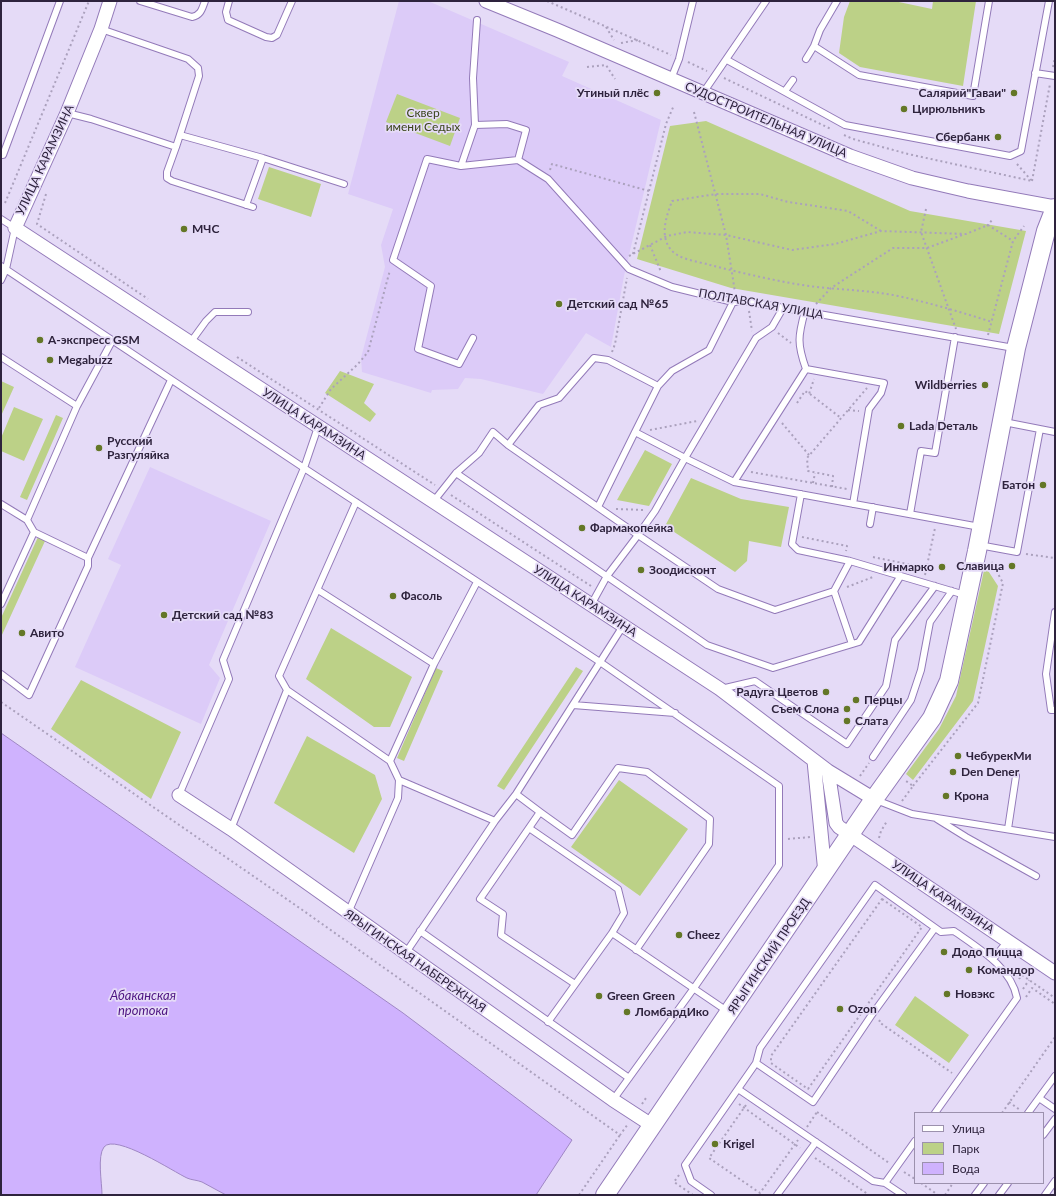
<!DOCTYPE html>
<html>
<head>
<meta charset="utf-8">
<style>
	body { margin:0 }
	#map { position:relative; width:1056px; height:1196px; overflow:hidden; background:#e5dbf7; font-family:Lato,sans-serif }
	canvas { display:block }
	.frame { position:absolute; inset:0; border:2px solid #2e233d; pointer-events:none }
	.legend { position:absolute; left:914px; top:1112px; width:130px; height:72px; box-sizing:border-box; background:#e5dbf7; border:1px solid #9c91ad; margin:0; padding:5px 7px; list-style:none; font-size:12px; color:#2e233d }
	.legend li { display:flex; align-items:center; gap:8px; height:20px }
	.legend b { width:20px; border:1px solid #9c91ad }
</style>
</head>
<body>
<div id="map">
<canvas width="1056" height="1196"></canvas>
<div class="frame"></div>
<ul class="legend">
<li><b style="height:5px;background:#fff"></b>Улица</li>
<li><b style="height:11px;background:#bcd187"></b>Парк</li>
<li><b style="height:11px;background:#cfb2fe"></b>Вода</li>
</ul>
</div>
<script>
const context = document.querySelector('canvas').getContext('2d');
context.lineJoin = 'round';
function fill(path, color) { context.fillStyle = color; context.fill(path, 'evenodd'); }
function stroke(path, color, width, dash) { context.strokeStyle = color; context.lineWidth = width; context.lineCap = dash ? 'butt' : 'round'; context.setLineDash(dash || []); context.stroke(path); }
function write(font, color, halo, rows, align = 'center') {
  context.font = font + ' Lato,sans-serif'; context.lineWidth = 3.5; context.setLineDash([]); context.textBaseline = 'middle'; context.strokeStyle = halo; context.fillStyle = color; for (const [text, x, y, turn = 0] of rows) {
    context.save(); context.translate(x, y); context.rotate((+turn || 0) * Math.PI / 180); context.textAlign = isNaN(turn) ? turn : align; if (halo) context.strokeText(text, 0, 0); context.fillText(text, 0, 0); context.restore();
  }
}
fill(new Path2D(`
	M399 1H428L569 62 562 76 661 120 624 276 611 347 586 333 543 394 481 379 465 378 458 389 432 390 431 393 362 372 361 358 385 267 381 245 393 209 348 194Z
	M150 467 271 521 209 665 220 678 201 724 75 667 121 565 108 559Z`), '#dccbf8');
fill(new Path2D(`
	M850 1H894L932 9 933 1H976L963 86 860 67 839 53 844 17Z
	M397 94 460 118 450 146 386 122Z
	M706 121 910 211 1026 231 999 334 731 288 637 259 670 126Z
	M269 167 321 184 311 217 258 199Z
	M340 371 374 384 364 403 376 414 370 422 325 393Z
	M1 381 14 387 1 416Z
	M14 407 43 419 24 461 1 451V438Z
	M56 415 63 418 27 500 20 497Z
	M645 450 672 464 649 506 617 500Z
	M691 478 741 499 789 507 781 547 749 541 747 561 735 572 665 526Z
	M38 537 45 541 1 637V618Z
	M985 566 998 586 973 701 913 780 906 774 939 729 956 696Z
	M331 628 412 677 390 727H374L306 679Z
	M576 667 583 671 504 790 497 786Z
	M436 668 443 671 404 761 397 758Z
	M81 680 181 732 151 799 51 729Z
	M307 736 375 775 382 799 354 853 274 803Z
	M619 780 688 829 640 896 571 847Z
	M915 996 969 1035 949 1063 895 1025Z`), '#bcd187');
const water = new Path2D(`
	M1 733 403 1013 572 1140 536 1195H226C218 1191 210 1186 202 1182 197 1180 191 1180 187 1178 174 1172 115 1133 104 1147 97 1156 102 1183 102 1195H1Z`);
fill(water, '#cfb2fe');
stroke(water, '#9f87c4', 1);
const service = new Path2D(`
	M140 1 192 17C201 15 202 9 205 1
	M229 1 226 12 228 20 266 37 272 38 277 35 292 1
	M837 1 820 30 814 46 859 75 973 96 989 1
	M806 59 814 46
	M727 60 845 125 1010 156 1021 151 1049 1
	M1035 73 1055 76
	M671 79 679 59 693 1
	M785 91 793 80
	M703 93 766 1
	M67 113 91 119 176 147 199 76 198 68 188 59 101 29
	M475 125 507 124 526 130 518 160
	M180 135 263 158 344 184
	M176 147 167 172V178L172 181 253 207
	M1 155H3L60 1
	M461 166 475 125 473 78 477 20
	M246 205 263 158
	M1 219 15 228 6 269 1 280
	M1 266 304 468 600 662 779 786V865L694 988 613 1100
	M783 308 772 327 756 338 685 458 734 482 980 527
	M805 311C798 336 797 344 806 369
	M473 338 459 364 418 349 431 286 393 260 427 159 461 166 518 160 548 179 629 269 672 287 733 302H750L1014 348
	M190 343 206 321 215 312H248
	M1 357 77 406
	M806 369 884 383 881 393 869 409 853 504
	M658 386 672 371 709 350 733 302
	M1004 422 1055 432
	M508 445 539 405 559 398 594 358 608 360 658 386 635 432 685 458 655 511 638 535 718 589 775 610 834 591 850 561
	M456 473 707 645 773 668 859 642 900 577
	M734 482 806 369
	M801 494 792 544 798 550 850 561 965 595
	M433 502 456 473 479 453 493 432 508 445 638 535 607 576 591 605
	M1 504 27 520
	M598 507 635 432
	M910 514 921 451 935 453 955 337
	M870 524 873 507
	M34 532 88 558
	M979 545 1017 552 1040 429
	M318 590 434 664
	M834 591 852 644
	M1 604 34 532 27 520 77 406 112 341
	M1055 612 1046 674 1051 710H1055
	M1 674 29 695 88 566V558L171 380
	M721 689 755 681 847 744 886 686 895 640 935 586
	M573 705 675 713
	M873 757 911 700 921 670 930 622 952 591
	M390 761 434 664 477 582
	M399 780 495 821
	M516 794 540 812
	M179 795 229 679 223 660 304 468 318 427
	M876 800 912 814 1055 837
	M937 819 966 837 1036 876
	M529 828 618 889 624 913 612 933
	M231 829 287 690
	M1008 829 1016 776
	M348 913 398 798 399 780 390 761 287 690 279 676 356 502
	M420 931 629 1078
	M405 954 495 821 516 794 623 626
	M993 959 1007 942
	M575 984 501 935 503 914 480 899 540 812 572 835 618 768 647 772 710 819 709 844 636 950
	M548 1022 612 933 727 1011
	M756 1063 813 1102 871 1016 935 928
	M738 1089 873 1181 885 1183 903 1195
	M1039 1098 1055 1109
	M1028 1113 1055 1076
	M1043 1135 1055 1119
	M885 1183 915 1141
	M711 1195 691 1181 685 1165 756 1063 760 1048 875 885 941 932 954 931C978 948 1011 967 1017 998L935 1113
	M777 1195 816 1142
	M975 1195 984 1183
	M999 1195 1008 1183
	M1045 1195 1055 1181`);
const minor = new Path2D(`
	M110 1 101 29 67 113 15 228 720 689 828 771 874 799
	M486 1 557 30 850 156 912 178 968 191 1055 207
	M814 761 825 873
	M828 771 836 823 839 827 1055 973
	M179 795 231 829 613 1100 653 1126`);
const secondary = new Path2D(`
	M605 1195 874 799 932 718 949 681 977 551 1016 348 1046 231 1055 208`);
stroke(service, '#937ab9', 8);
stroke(minor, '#937ab9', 15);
stroke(secondary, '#937ab9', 20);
stroke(new Path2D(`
	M547 1 671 55
	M606 27 614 40
	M621 43 638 40
	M688 62 707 71
	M587 67 606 65 615 79
	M1053 67 1055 57
	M724 78 831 129
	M694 112 726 235 735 292
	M844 135 853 139 908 154 1032 181
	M1017 164 1031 180
	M550 170 552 164 649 191
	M1032 181 1050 84
	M46 194 37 224 148 299
	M5 203 89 1
	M926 209 921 232 956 329
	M987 226 993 219
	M881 231 848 211 788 202 760 194H716L672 201C667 215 660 233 669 247 677 260 697 261 710 265 738 272 767 279 796 284 830 290 864 289 898 296 930 303 961 312 992 322
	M650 245 661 272
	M633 254 666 124 674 105
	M629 256 667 236 687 232 726 235 792 250 835 244 881 231 966 234 988 225 1013 241
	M816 304 831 288 893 248H927L965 234
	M749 311 752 331
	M778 333 791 343
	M988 335 1013 241 1024 226
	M612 352 615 344 627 278
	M237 357 435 485
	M810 394 841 418
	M797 403 805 391 809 394 814 379
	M319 408 331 389 358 364 368 352 390 270
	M848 410 859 411
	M782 423 809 455
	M650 430 697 421
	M751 472 847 489
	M813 483 815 473
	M832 487 833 476 808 471 807 458 867 388
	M451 495 591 586
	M616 509 644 510
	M802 537 847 546 846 551
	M1026 554 1055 558
	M873 557 927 568
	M925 575 935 528
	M847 587 873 577
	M1 702 301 909 620 1135 628 1124
	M860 776 869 763
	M913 786 978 703 1003 583 991 561
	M902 801 913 786 906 781
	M879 838 881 831 887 821
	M788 839 810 837
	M882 899 922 927 808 1089 771 1063V1056Z
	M1019 979 1022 975 1055 998
	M1023 989 1029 980
	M1026 997 1032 988 1055 1004
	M880 1020 879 1022 952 1073
	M1009 1102 1020 1110
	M642 1104 646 1098
	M739 1104 800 1148
	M746 1105 709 1158 760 1193 798 1140
	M817 1112 889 1163
	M1002 1113 1055 1037
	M807 1127 817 1112
	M815 1158 869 1195
	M904 1172 915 1179
	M679 1175 674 1182 693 1195
	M921 1183 938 1195
	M579 1195 620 1135
	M945 1195 953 1183`), '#aba1bd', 2, [2, 3]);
stroke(service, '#fff', 6);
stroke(minor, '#fff', 13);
stroke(secondary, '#fff', 18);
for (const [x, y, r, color] of [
	[657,93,4,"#647727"],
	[1014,93,4,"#647727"],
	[904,109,4,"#647727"],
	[998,137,4,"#647727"],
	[184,229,4,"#647727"],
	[559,304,4,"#647727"],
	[40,340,4,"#647727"],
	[50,360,4,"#647727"],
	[985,385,4,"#647727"],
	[901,426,4,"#647727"],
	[99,448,4,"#647727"],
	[1043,485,4,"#647727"],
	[582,528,4,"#647727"],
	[1012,566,4,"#647727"],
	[942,567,4,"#647727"],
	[641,570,4,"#647727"],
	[393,596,4,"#647727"],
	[164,615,4,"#647727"],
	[22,633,4,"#647727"],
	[826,692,4,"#647727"],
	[856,700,4,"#647727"],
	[847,709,4,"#647727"],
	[847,721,4,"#647727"],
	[958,756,4,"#647727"],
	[953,772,4,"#647727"],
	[946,796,4,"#647727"],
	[679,935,4,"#647727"],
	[944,952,4,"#647727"],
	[969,970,4,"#647727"],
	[947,994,4,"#647727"],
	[599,996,4,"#647727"],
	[840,1009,4,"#647727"],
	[627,1012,4,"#647727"],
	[715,1144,4,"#647727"]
]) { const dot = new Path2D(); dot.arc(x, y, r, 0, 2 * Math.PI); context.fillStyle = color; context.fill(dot); stroke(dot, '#e5dbf7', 1.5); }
write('bold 12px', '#2e233d', '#e5dbf7', [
	["Утиный плёс",649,93,"right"],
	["Салярий\"Гаваи\"",1006,93,"right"],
	["Цирюльникъ",912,109],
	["Сбербанк",990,137,"right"],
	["МЧС",192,229],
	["Детский сад №65",567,304],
	["А-экспресс GSM",48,340],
	["Megabuzz",58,360],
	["Wildberries",977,385,"right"],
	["Lada Dеталь",909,426],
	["Русский",107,441],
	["Разгуляйка",107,455],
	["Батон",1035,485,"right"],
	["Фармакопейка",590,528],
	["Славица",1004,566,"right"],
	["Инмарко",934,567,"right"],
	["Зоодисконт",649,570],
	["Фасоль",401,596],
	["Детский сад №83",172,615],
	["Авито",30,633],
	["Радуга Цветов",818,692,"right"],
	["Перцы",864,700],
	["Съем Слона",839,709,"right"],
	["Слата",855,721],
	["ЧебурекМи",966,756],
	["Den Dener",961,772],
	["Крона",954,796],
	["Cheez",687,935],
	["Додо Пицца",952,952],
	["Командор",977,970],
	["Новэкс",955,994],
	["Green Green",607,996],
	["Ozon",848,1009],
	["ЛомбардИко",635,1012],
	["Krigel",723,1144]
], 'left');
write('12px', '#394419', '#e5dbf7', [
	["Сквер",423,113],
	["имени Седых",423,127]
]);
write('12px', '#2e233d', '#e5dbf7', [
	["СУДОСТРОИТЕЛЬНАЯ УЛИЦА",766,120,23],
	["УЛИЦА КАРАМЗИНА",45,160,-65],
	["ПОЛТАВСКАЯ УЛИЦА",761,304,10],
	["УЛИЦА КАРАМЗИНА",314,424,33],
	["УЛИЦА КАРАМЗИНА",585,601,33],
	["УЛИЦА КАРАМЗИНА",943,897,34],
	["ЯРЫГИНСКИЙ ПРОЕЗД",769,956,-56],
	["ЯРЫГИНСКАЯ НАБЕРЕЖНАЯ",415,961,35]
]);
write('italic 13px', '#4e1582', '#e5dbf7', [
	["Абаканская",143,996],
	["протока",143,1011]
]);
</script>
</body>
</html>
